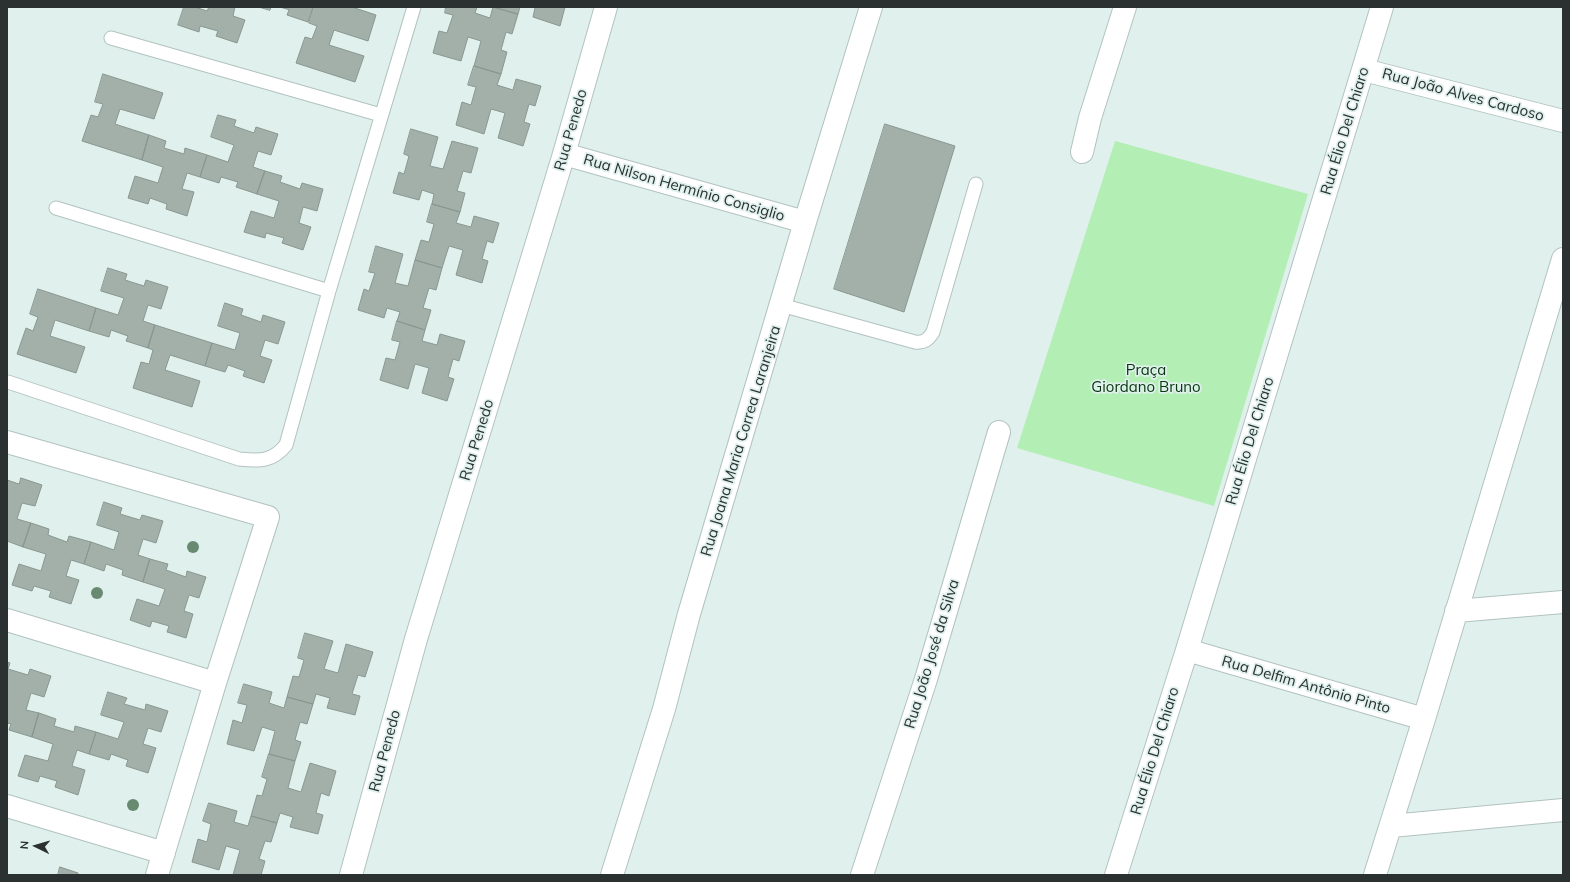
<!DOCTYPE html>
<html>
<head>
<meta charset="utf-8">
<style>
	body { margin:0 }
	#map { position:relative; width:1570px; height:882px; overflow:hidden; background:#dff0ed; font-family:Mulish,sans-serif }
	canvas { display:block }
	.frame { position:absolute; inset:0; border:8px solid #2a3130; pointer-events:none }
	.north { position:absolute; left:16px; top:826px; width:40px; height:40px; -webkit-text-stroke:3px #dff0ed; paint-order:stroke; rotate:275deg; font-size:11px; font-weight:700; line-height:16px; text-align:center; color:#2a3130 }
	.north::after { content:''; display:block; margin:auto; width:14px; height:18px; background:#2a3130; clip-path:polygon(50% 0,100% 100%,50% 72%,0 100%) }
</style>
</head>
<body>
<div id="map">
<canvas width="1570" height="882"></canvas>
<div class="frame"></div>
<div class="north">N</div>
</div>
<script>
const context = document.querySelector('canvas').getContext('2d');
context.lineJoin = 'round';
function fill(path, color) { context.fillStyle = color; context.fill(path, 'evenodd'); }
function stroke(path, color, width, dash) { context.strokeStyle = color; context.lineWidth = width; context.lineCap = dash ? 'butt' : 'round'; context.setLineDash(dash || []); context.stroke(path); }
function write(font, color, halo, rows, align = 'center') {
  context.font = font + ' Mulish,sans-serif'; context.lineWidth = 3.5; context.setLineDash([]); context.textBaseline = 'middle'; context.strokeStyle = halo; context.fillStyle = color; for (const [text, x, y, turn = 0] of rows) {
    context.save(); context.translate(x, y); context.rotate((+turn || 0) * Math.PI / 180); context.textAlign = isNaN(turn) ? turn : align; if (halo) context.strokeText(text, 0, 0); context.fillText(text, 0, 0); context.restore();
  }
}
fill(new Path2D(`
	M1115 141 1308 194 1214 506 1017 448Z`), '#b3eeb4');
const building = new Path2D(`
	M184 7H195L207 11 209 7H235L233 16 245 20 237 43 216 36 218 31 200 26 199 32 178 25Z
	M259 7H271L270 10Z
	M280 7H313L308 22 287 15 289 10Z
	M314 7H352L376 15 368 41 334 30 329 45 364 56 355 82 296 63 305 37 312 39 317 26 309 23Z
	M446 7H477L475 13 490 18 493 7 518 14 512 34 506 32 501 50 507 52 501 74 474 66 481 41 468 37 461 61 433 53 439 31 447 33 453 15 445 13Z
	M494 7H520L518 14Z
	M533 7H565L560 26 533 17 535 8Z
	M474 66 501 74 497 85 513 90 516 79 541 86 535 106 529 104 524 122 530 124 523 146 498 138 505 113 491 109 484 134 456 125 462 102 471 105 476 87 468 85Z
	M103 74 163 93 154 119 120 109 115 124 149 135 142 160 82 141 91 115 98 117 103 104 95 102Z
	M218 115 236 120 234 126 254 133 256 127 278 134 271 155 258 151 253 167 265 171 257 194 236 187 238 182 221 177 219 183 200 177 207 155 228 162 234 145 211 137Z
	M885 124 955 146 904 312 834 289Z
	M411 129 438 137 430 166 443 169 452 141 478 148 471 173 463 171 457 191 465 193 460 212 432 204 434 194 422 190 419 200 393 193 399 172 404 174 409 156 404 154Z
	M149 135 166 141 164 148 184 154 185 148 207 155 200 177 187 173 182 189 194 192 187 216 166 209 167 204 150 198 148 204 128 198 135 176 158 183 163 167 142 160Z
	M265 171 282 176 280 182 300 189 302 183 323 189 317 211 303 207 299 223 311 227 303 250 282 243 284 238 266 233 265 238 244 232 251 211 274 218 279 201 257 194Z
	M432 204 460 212 456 223 471 227 474 216 499 223 493 243 487 241 482 259 488 261 482 283 456 275 463 250 449 246 442 268 415 260 421 240 429 242 434 224 427 222Z
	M376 246 403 254 395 283 408 286 415 260 442 268 436 290 429 288 423 308 431 310 425 330 397 321 400 312 387 308 384 318 358 310 364 289 369 291 375 273 369 272Z
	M108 268 127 274 125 280 144 286 146 280 168 287 161 309 148 305 143 321 155 325 148 348 126 341 128 336 111 330 109 337 89 331 96 308 118 315 124 298 101 291Z
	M38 289 96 308 89 331 55 320 50 336 85 347 76 373 17 354 26 328 33 331 38 317 30 314Z
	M225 303 243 309 241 315 261 322 263 315 285 322 278 344 265 340 260 356 272 360 264 383 243 376 245 371 228 365 225 372 205 366 212 343 235 350 240 333 218 326Z
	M397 321 425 330 422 341 437 345 440 334 465 341 459 361 453 359 448 377 454 379 447 401 422 393 429 368 415 364 408 389 380 380 386 358 395 360 400 342 392 340Z
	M155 325 212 343 205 366 170 355 165 370 200 381 192 407 133 388 141 362 149 364 153 350 148 348Z
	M21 478 42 485 35 506 22 503 17 519 31 523 23 547 7 541V480L19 484Z
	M104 502 122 508 120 514 140 520 142 515 163 521 156 543 143 539 138 555 150 559 143 582 122 575 123 570 106 564 104 571 84 564 91 542 114 550 119 532 97 525Z
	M31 523 49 529 48 535 67 542 69 536 91 542 84 564 71 560 66 576 79 580 71 604 49 597 51 591 34 586 32 591 12 585 19 564 41 571 46 554 23 547Z
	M150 559 168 564 166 570 186 577 187 571 206 577 199 598 189 595 184 611 193 614 186 638 167 632 169 626 152 621 150 627 130 620 137 599 159 606 165 589 143 582Z
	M305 633 333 641 324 669 338 673 346 644 373 652 365 677 358 675 352 694 360 696 355 715 327 708 330 698 316 694 313 704 287 697 293 676 299 677 304 660 298 658Z
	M7 662 10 663 8 669 28 675 30 669 51 676 44 697 31 693 26 710 39 713 32 737 9 730 11 724 7 723Z
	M244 684 272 692 269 703 284 708 287 697 313 704 307 724 300 722 295 740 301 742 295 761 269 754 275 731 262 727 254 751 227 744 233 720 242 723 247 705 238 703Z
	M108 692 127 698 124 704 145 710 146 704 168 711 161 732 148 728 143 744 156 748 148 773 126 766 128 760 111 754 109 760 89 754 96 732 118 739 124 722 101 715Z
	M39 713 56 719 54 726 74 732 75 726 96 732 89 754 77 750 72 766 85 770 78 795 55 787 57 781 40 776 38 782 18 776 25 755 48 761 53 744 32 737Z
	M269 754 295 761 288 788 301 792 310 763 336 771 329 796 321 793 316 813 323 815 318 834 290 827 293 817 280 813 277 823 251 816 257 795 262 796 267 779 262 777Z
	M209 803 237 811 234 822 248 826 251 816 277 823 271 842 265 841 259 859 265 861 261 875H233L240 850 226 846 219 870 192 862 198 839 207 842 211 824 203 821Z
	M60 867 78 873V875H58Z`);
fill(building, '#a2b0a9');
stroke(building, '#899790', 1);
const service = new Path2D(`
	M111 38 381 115
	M56 208 329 291
	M781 305 915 342C924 343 928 340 933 332L976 184
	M8 382 239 459C260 461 272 462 286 445L329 291 414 7`);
const minor = new Path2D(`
	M1364 70 1563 121
	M1082 152 1090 118 1125 7
	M564 154 805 222
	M7 442 268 517 215 683 157 875
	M1456 611 1563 602
	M7 620 215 683
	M1187 650 1424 719
	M7 806 164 853
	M1391 826 1563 810
	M351 875 416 639 564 154 606 7
	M612 875 664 709 689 614 805 222 871 7
	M862 875 926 679 999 432
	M1116 875 1187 650 1382 7
	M1375 875 1424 719 1563 259`);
stroke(service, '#b2c3bf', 15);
stroke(minor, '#b2c3bf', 24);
stroke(service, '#fff', 13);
stroke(minor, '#fff', 22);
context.fillStyle = '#678a71';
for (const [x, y] of [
	[193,547],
	[97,593],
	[133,805]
]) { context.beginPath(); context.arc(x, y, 6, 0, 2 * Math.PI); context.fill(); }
write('15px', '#2a3130', '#dff0ed', [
	["Rua João Alves Cardoso",1463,95,15],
	["Rua Penedo",571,130,-74],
	["Rua Élio Del Chiaro",1345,131,-73],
	["Rua Nilson Hermínio Consiglio",684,188,16],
	["Rua Penedo",477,440,-73],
	["Rua Joana Maria Correa Laranjeira",741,441,-73],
	["Rua Élio Del Chiaro",1250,441,-73],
	["Rua João José da Silva",932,654,-73],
	["Rua Delfim Antônio Pinto",1306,685,16],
	["Rua Penedo",385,751,-75],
	["Rua Élio Del Chiaro",1155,751,-73]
]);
write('15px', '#05360c', '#dff0ed', [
	["Praça",1146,370],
	["Giordano Bruno",1146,387]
]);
</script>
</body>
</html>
